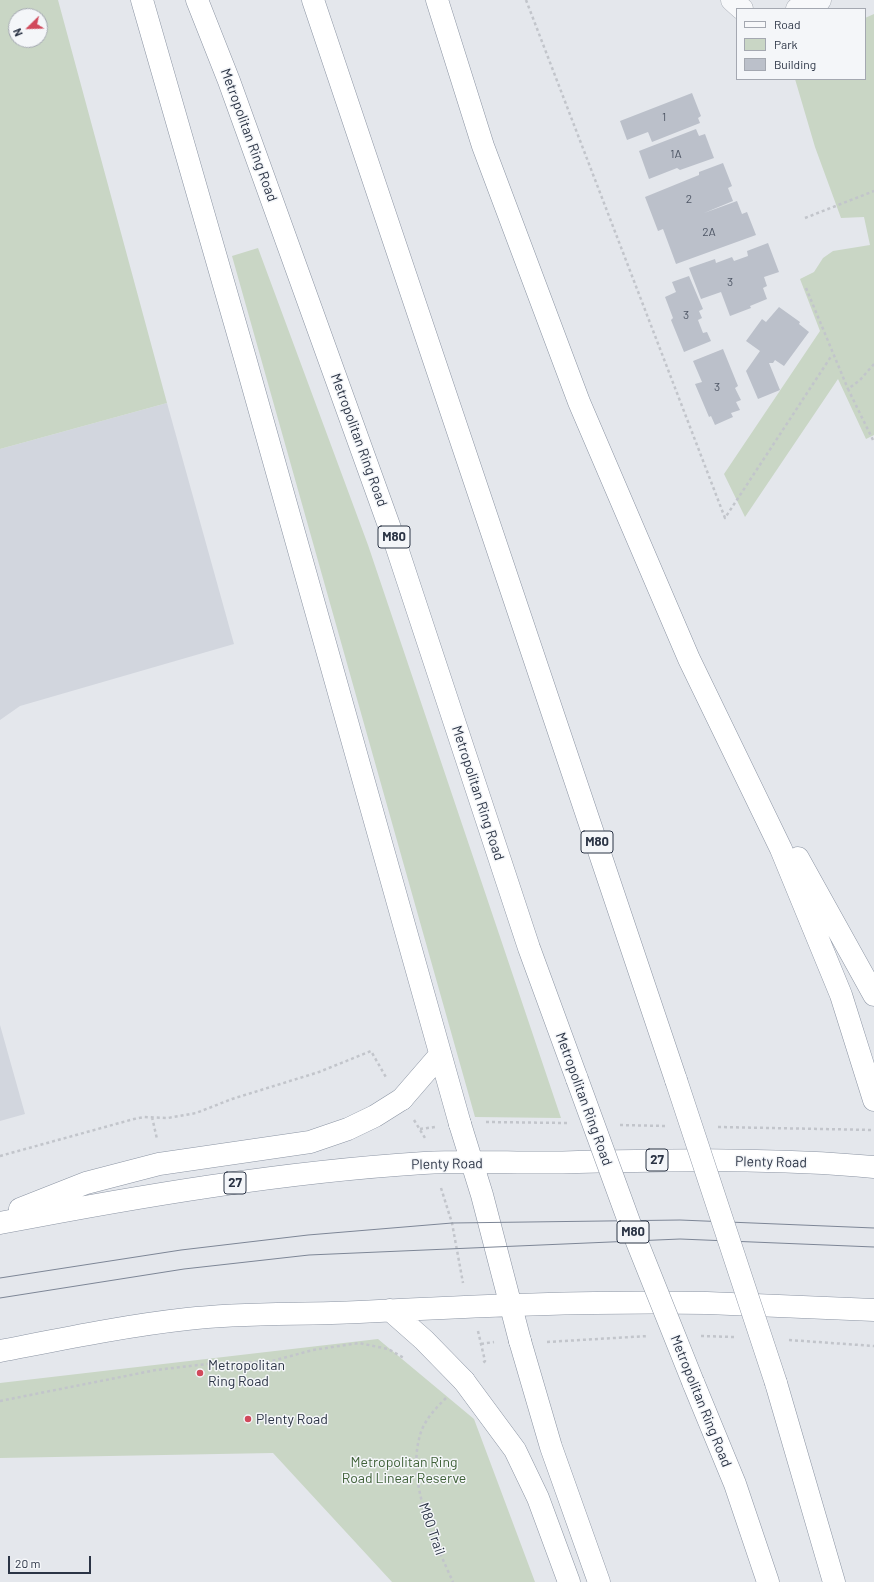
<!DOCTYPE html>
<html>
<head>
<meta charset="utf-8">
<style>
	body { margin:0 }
	#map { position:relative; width:874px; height:1582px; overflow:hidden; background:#e4e7ec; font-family:Barlow,sans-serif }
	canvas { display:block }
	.legend { position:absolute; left:736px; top:8px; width:130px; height:72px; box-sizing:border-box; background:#f4f6f9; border:1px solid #a4a8b1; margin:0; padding:5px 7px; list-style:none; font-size:12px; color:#2b3445 }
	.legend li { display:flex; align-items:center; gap:8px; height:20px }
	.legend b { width:20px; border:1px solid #a4a8b1 }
	.north { position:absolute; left:8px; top:8px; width:40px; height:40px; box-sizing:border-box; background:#f4f6f9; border:1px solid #a4a8b1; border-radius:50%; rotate:247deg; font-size:11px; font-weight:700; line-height:16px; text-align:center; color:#2b3445 }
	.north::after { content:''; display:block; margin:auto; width:14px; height:18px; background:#d1495b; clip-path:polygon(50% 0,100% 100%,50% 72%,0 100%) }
	.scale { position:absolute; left:8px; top:1556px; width:83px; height:18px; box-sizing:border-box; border:2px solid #2b3445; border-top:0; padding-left:5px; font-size:12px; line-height:14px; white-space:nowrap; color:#2b3445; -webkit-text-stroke:3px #f4f6f9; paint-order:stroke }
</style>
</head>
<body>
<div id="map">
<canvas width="874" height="1582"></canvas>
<ul class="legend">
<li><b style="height:5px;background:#f7f8fa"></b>Road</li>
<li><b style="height:11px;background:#c9d6c5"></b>Park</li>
<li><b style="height:11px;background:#bbc0ca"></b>Building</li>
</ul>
<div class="north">N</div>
<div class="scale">20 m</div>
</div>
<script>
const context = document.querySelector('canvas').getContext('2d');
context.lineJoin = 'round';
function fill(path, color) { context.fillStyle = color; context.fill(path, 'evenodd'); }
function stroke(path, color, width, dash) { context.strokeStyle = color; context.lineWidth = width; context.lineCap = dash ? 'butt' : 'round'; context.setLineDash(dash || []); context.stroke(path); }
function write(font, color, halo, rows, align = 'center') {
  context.font = font + ' Barlow,sans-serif'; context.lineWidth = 3; context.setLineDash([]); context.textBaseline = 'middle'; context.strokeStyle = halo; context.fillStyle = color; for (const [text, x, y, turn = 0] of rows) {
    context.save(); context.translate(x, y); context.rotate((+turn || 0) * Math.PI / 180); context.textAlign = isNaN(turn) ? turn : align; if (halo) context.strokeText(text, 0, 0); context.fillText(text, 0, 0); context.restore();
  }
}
fill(new Path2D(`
	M167 403 234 644 20 706 0 720V449Z
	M0 1025 25 1114 0 1121Z`), '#d2d6de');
fill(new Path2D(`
	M0 0H58L167 403 0 449ZM16 16H40V40H16Z
	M874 14V435L866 439 838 379 745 517 724 474 820 331 800 279 814 272 823 258 833 251 870 245 864 217 841 218 815 147 795 79H865V18Z
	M258 248 368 545 561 1118 475 1117 232 256Z
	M378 1339 474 1419 535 1582H392L273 1453 0 1458V1383Z`), '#c9d6c5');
fill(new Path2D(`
	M692 93 701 116 698 118 700 123 652 142 648 132 627 140 620 121Z
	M696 129 699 136 705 134 714 158 680 170 677 168 649 179 639 151Z
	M723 163 732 186 728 188 733 201 704 213 737 201 742 214 747 212 756 235 676 264 663 229 658 231 645 197 699 175V172Z
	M768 243 779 272 764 277 767 286 763 288 767 299 750 306 751 308 730 316 721 292 701 299 689 268 715 259 716 263 732 257 734 261 748 256 747 251Z
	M689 276 703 309 699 311 702 318 698 320 703 333 707 332 711 341 684 352 671 320 673 318 665 297 676 292 672 282Z
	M779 307 800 322 799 324 809 332 784 366 775 360 773 363H769L780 390 758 399 746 371 760 351 746 341 762 319 766 322Z
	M723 349 738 386 735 388 741 400 736 402 740 410 731 413 733 417 715 425 711 416 709 417 695 384 702 382 693 361Z`), '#bbc0ca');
const minor = new Path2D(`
	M732 0 742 9
	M797 9 820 0`);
const trunk = new Path2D(`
	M460 1124 482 1195 520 1341
	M20 1209 86 1183 159 1164 310 1142 348 1129 375 1116 402 1099
	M0 1223C140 1196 282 1172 424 1163 475 1160 527 1164 578 1162 677 1160 776 1158 874 1167
	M390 1310 424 1340 464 1381
	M0 1351C62 1339 124 1326 187 1319 244 1312 301 1315 359 1312 474 1306 590 1301 707 1303 762 1305 818 1308 874 1310`);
const motorway = new Path2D(`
	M142 0 245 358 460 1124
	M197 0 229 81 396 545 529 948 577 1079
	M313 0 676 1080
	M437 0 483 146 579 402 689 659 781 849 841 995 874 1100
	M798 858 874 995
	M402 1099 440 1055
	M520 1341 551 1447 599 1582
	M464 1381 515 1450 538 1498 569 1582
	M693 1382 735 1484 768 1582
	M776 1383 834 1582`);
stroke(minor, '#a9aeb7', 23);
stroke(trunk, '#8b94a3', 23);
stroke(motorway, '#8b94a3', 23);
stroke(new Path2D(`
	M526 0 725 518 832 355
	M805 218 874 191
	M806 288 848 389
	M874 364 860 380 848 389 874 442
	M152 1117 157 1139
	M414 1120 425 1138
	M486 1122 567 1123
	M620 1125 665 1126
	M718 1127 874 1130
	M420 1129 435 1127
	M0 1156 134 1119 144 1117 168 1118 196 1113 232 1099 319 1072 371 1051 387 1079
	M441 1188 452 1223 463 1283
	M478 1331 485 1361 482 1364
	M701 1336 734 1337
	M789 1340 874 1346
	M547 1342 648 1336
	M481 1344 494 1342
	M446 1398C436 1408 426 1418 421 1432 405 1479 434 1540 453 1582
	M0 1401 156 1370 207 1364 272 1361 313 1350 359 1343 388 1349 404 1358`), '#c2c5cb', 2.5, [3, 3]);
stroke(minor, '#f7f8fa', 22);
stroke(trunk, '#fff', 22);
stroke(motorway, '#fff', 22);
stroke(new Path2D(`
	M0 1278 181 1250 308 1235 452 1223 680 1220 874 1228
	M0 1298 184 1269 309 1255 680 1239 874 1247`), '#7d8696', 1);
const motorwayBridge = new Path2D(`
	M577 1079 631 1227 693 1382
	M676 1080 776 1383`);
stroke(motorwayBridge, '#8b94a3', 23, []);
stroke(motorwayBridge, '#fff', 22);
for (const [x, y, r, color] of [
	[200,1373,4,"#d1495b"],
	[248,1419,4,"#d1495b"]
]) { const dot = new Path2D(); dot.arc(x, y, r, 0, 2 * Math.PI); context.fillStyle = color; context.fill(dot); stroke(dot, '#f4f6f9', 1.5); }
write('12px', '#4f5766', null, [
	["1",664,117],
	["1A",676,154],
	["2",689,199],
	["2A",709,232],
	["3",730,282],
	["3",686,315],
	["3",717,387]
]);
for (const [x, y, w] of [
	[394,537,32],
	[597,842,32],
	[657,1160,22],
	[235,1183,22],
	[633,1232,32]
]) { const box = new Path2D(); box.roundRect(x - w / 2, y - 11, w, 22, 3); context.fillStyle = '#f4f6f9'; context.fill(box); stroke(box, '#2b3445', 1); }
write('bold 13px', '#2b3445', null, [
	["M80",394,537],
	["M80",597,842],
	["27",657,1160],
	["27",235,1183],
	["M80",633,1232]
]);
write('14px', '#2b3445', '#f4f6f9', [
	["Metropolitan Ring Road",249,135,70],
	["Metropolitan Ring Road",359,440,70],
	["Metropolitan Ring Road",478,793,72],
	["Metropolitan Ring Road",584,1099,70],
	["Plenty Road",771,1162,1],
	["Plenty Road",447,1164,-1],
	["Metropolitan Ring Road",701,1401,68],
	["M80 Trail",432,1529,71]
]);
write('14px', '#2b3445', '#f4f6f9', [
	["Metropolitan",208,1365],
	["Ring Road",208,1381],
	["Plenty Road",256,1419]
], 'left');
write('14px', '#3f6138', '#f4f6f9', [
	["Metropolitan Ring",404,1462],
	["Road Linear Reserve",404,1478]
]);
</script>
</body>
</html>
